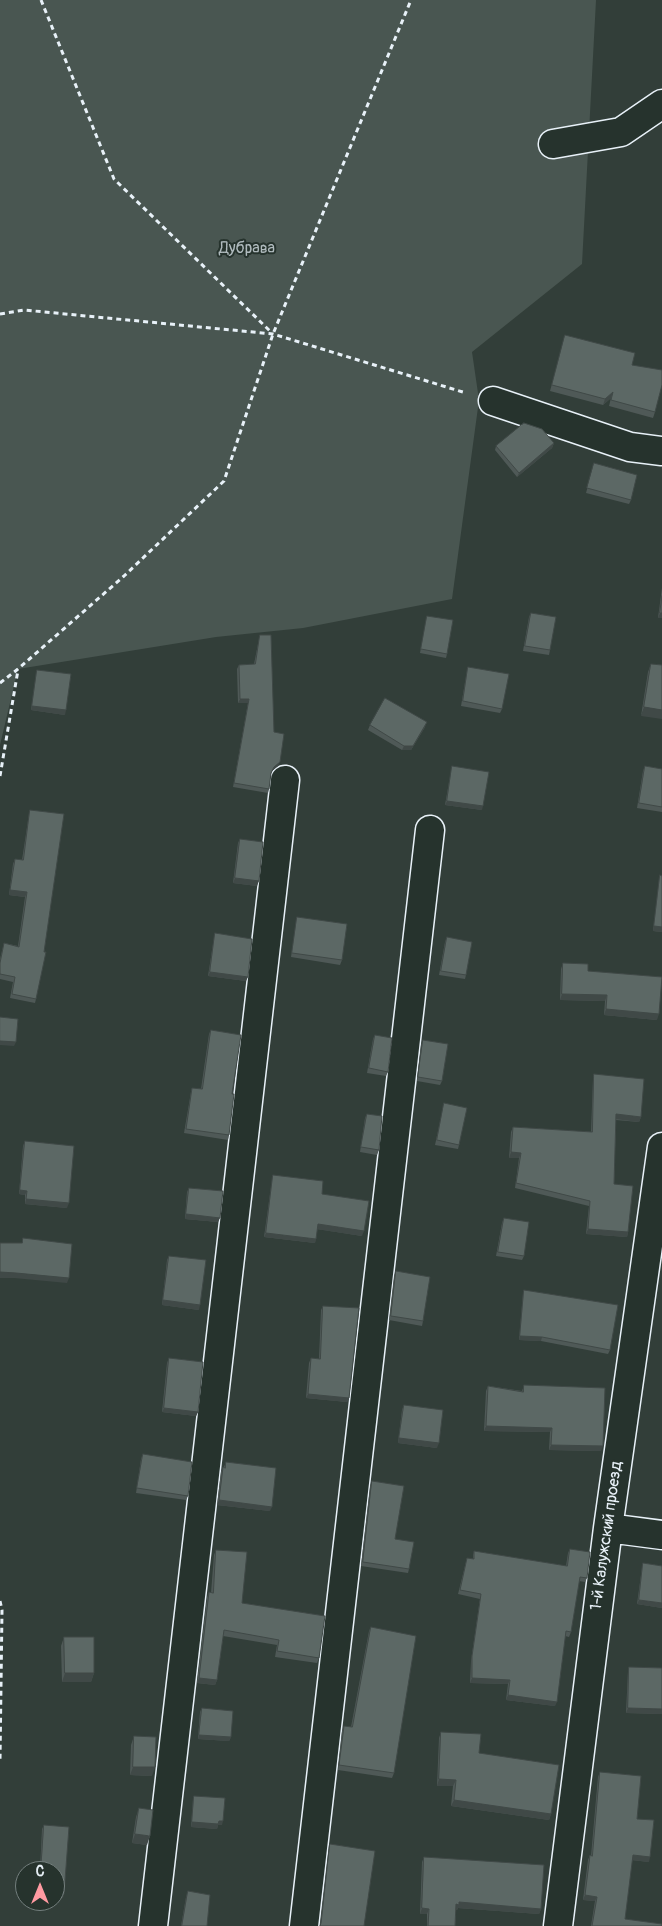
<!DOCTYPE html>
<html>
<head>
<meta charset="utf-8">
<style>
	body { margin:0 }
	#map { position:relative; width:662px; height:1926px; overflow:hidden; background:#323e39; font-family:Pangolin,sans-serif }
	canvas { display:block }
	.north { position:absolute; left:15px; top:1861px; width:50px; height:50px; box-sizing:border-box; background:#26332d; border:1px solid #747f7e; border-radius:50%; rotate:0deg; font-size:14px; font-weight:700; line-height:20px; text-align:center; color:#e8f1f8 }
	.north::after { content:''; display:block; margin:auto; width:18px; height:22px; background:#ff9aa2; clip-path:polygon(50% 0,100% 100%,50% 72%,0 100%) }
</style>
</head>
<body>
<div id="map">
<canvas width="662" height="1926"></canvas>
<div class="north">С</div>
</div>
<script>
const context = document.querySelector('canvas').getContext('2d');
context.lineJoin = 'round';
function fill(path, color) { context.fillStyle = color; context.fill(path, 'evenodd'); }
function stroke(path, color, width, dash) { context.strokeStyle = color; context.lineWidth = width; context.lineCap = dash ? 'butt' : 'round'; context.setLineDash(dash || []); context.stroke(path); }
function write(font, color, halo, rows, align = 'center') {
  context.font = font + ' Pangolin,sans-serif'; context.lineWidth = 4; context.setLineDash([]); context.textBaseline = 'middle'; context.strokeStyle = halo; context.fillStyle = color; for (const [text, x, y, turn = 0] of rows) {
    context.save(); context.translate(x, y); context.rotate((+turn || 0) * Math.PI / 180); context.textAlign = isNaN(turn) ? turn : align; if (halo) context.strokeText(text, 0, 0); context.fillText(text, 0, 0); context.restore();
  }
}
fill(new Path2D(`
	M0 0H596L582 264 472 352 479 400 452 599 303 628 216 637 18 669 0 745Z`), '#495651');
const minor = new Path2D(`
	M553 144 621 132 662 104
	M493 401 630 447 662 451
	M608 1528 662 1535
	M153 1926 285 780
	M304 1926 430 830
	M558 1926 608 1528 662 1147`);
stroke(minor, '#e8f1f8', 31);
stroke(new Path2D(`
	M41 0 114 179 272 333
	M0 314 24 310 273 334 466 393
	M0 683 18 669 124 576 224 481 273 334 411 0
	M0 776 18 670
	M0 1601 2 1610 0 1760`), '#e8f1f8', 3, [5, 4]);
stroke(minor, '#26332d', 28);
fill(new Path2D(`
	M565 335 632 365 655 412 653 418 609 406 611 398 603 405 550 391Z
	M554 443 552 448 517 477 495 450 496 446Z
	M594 463 631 500 629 504 586 493Z
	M662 588V618H658Z
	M531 613 550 650 549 655 523 651 529 617Z
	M427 616 447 654 446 658 420 653 426 620Z
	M260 635 278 766 272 771 271 774 269 789 268 793 233 787 248 703H238L237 669 239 665 254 664 259 639Z
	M651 664 662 665 641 716 648 672Z
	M468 667 502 709 500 713 461 706 467 671Z
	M37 670 65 715 31 710 36 674Z
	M370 725 425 727 411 750H402L368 730Z
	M452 766 482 810 445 805 451 771Z
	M645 766 662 769V812L637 808 643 771Z
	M30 810 36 999 35 1003 10 998 13 982 0 979V959L4 943 18 946 25 897 9 895 13 864 15 859 22 860 29 814Z
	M240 839 257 886 233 883 238 843Z
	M660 875 662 932 653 931 659 880Z
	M297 917 342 960 340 965 291 957 296 922Z
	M215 933 246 981 208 976 214 938Z
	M447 937 466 975 465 979 439 975 445 942Z
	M563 963 588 971 657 1020 604 1015 605 1001 560 1000 561 969Z
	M211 1030 232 1094 229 1135 228 1140 184 1133 191 1092 192 1088 201 1089 209 1034Z
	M375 1035 388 1072 386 1076 367 1073 373 1039Z
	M423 1040 442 1081 440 1085 417 1081 421 1045Z
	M594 1074 641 1117 639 1122 616 1120 614 1184 628 1232 627 1237 586 1234 589 1206 515 1188 519 1158H509L511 1132 513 1127 591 1132 593 1079Z
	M444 1103 459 1145 458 1149 435 1145Z
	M367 1114 379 1150 377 1155 360 1152 365 1118Z
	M25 1141 67 1208 25 1204V1195L19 1194 23 1146Z
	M273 1175 322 1194 362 1236 317 1229 315 1243 264 1237 272 1180Z
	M189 1188 218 1222 185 1219 187 1192Z
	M504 1218 524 1256 522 1260 496 1256 502 1223Z
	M169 1256 199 1310 162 1305 167 1260Z
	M396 1271 423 1321 422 1326 389 1320 394 1276Z
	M524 1290 610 1350 608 1354 541 1341 519 1340 523 1294Z
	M323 1306 349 1398 347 1402 306 1398 309 1363 311 1358 319 1359 321 1310Z
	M169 1358 198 1412 196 1416 162 1412 167 1363Z
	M524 1385 601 1451 549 1450 550 1432 484 1431 486 1391 488 1386 522 1391Z
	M404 1405 437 1448 398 1443 402 1410Z
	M143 1454 188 1496 186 1500 136 1493 141 1459Z
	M226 1462 270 1511 217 1505 221 1472 223 1467H224Z
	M372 1481 395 1539 409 1569 408 1573 361 1566 370 1486Z
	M570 1549 587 1578 585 1582 579 1581 571 1632 569 1637 565 1636 555 1706 506 1700 508 1684 470 1683 471 1661 480 1599 458 1594 467 1558 473 1559V1555L474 1551 566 1566 568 1553Z
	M216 1550 242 1603 319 1658 317 1663 275 1657 277 1645 223 1636 217 1680 215 1685 197 1683 207 1598 209 1592 211 1593 214 1555Z
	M643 1563 662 1566V1608L637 1604 642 1568Z
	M371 1627 394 1773 392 1778 338 1770 342 1731 344 1726 351 1727 369 1631Z
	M64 1637 94 1673 91 1682H62L61 1646Z
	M629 1667 662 1668V1714L626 1713 628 1671Z
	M202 1708 231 1737 229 1741 198 1739 200 1712Z
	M441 1732 479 1753 551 1814 549 1820 451 1806 453 1786H437L439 1738Z
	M134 1736 152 1776 130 1775 131 1745Z
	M600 1772 637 1819 649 1862 632 1860 625 1919 662 1926H591L595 1901 583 1900 588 1860 590 1855 591 1856 598 1777Z
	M194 1796 222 1825H218L217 1829 191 1827 193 1800Z
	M139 1808 147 1845 132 1843 136 1817Z
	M44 1825 63 1898H55V1871H40L42 1829Z
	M330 1844 364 1926H320L329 1849Z
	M424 1857 541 1909 539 1914 458 1908 457 1910H456L455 1926H427V1914H420L422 1862Z
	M188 1891 207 1926H181L186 1897Z`), '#4f5957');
fill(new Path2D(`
	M613 392 611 398 603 405 605 399Z
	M554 443 552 448 517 477 519 473Z
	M660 613H662V618H658Z
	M240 699H249L248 703H238Z
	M32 706 66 710 65 715 31 710Z
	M644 707 662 710V719L641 716Z
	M427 722 425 727 411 750H402L404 746Z
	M280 762 278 766 272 771 274 767Z
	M447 801 483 806 482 810 445 805Z
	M235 878 259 881 257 886 233 883Z
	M10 890 27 892 25 897 9 895Z
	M654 926 662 927V932L653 931Z
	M210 972 248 977 246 981 208 976Z
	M562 994 607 995 605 1001 560 1000Z
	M606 1009 659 1014 657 1020 604 1015Z
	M0 1041 16 1042 14 1046 0 1045Z
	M616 1114 641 1117 639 1122 615 1119Z
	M511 1152 521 1153 519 1158H509Z
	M20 1190 27 1191 25 1195 19 1194Z
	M26 1199 69 1203 67 1208 25 1204Z
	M186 1214 220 1218 218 1222 185 1219Z
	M318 1224 364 1231 362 1236 316 1229Z
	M588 1229 628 1232 627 1237 586 1234Z
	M266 1233 316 1239 315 1243 264 1237Z
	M0 1272 16 1273 69 1278 67 1283 14 1278H0Z
	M163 1300 200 1305 199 1310 162 1305Z
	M520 1336 542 1337 541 1341 519 1340Z
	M308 1394 349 1398 347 1402 306 1398Z
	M164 1408 198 1412 196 1416 162 1412Z
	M486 1426 552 1428 550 1432 484 1431Z
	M399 1438 439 1443 437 1448 398 1443Z
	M551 1445 603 1446 601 1451 549 1450Z
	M219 1500 272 1507 270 1511 217 1505Z
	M639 1600 662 1603V1608L637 1604Z
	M65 1673H94L91 1682H62Z
	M199 1678 217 1680 215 1685 197 1683Z
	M472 1678 510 1680 508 1684 470 1683Z
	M508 1695 557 1702 555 1706 506 1700Z
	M628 1708 662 1709V1714L626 1713Z
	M199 1735 231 1737 229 1741 198 1739Z
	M133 1767H155L152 1776 130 1775Z
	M439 1779 456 1780 453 1786H437Z
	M454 1800 551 1814 549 1820 451 1806Z
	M223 1821 222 1825H218L217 1829 191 1827 192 1822Z
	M135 1834 150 1836 147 1845 132 1843Z
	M633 1855 650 1857 649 1862 631 1860Z
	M55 1893 64 1894 63 1898H55Z
	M585 1895 597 1897 595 1901 583 1900Z
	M459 1902 541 1909 539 1914 458 1908 457 1910H454L456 1904Z
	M422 1908 429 1909 427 1914H420Z`), '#404947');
const building = new Path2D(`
	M565 335 635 353 632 365 662 370V385L655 412 611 400 613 392 605 399 552 385Z
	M524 423 542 429 554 443 519 473 496 446Z
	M594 463 637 475 631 500 587 488Z
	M662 596V613H660Z
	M531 613 556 617 550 650 525 646Z
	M427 616 453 620 447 654 421 649Z
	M260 635H271L274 732 284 734 280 762 274 767 271 773 269 789 234 783 249 699H240L239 665 255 664Z
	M651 664 662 665V710L644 707Z
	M468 667 509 674 502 709 463 701Z
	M37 670 71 674 66 710 32 706Z
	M385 698 427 722 413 746H404L370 725Z
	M452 766 489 772 483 806 447 801Z
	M645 766 662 769V807L639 803Z
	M30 810 64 814 44 952H46L36 999 12 994 15 977 0 974V963L4 943 19 947 27 892 10 890 15 859 23 860Z
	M240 839 263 842 259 881 235 878Z
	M660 875 662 876V927L654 926Z
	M297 917 347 924 342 960 292 953Z
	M215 933 252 939 248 977 210 972Z
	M447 937 472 942 466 975 441 971Z
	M563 963 588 964V971L662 977 659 1014 606 1009 607 995 562 994Z
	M0 1017 18 1019 16 1042 0 1041Z
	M211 1030 241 1035 232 1094H234L229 1135 186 1129 192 1088 202 1089Z
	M375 1035 392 1038 388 1072 369 1068Z
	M423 1040 448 1044 442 1081 418 1077Z
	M594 1074 644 1079 641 1117 616 1114 614 1184 633 1186 628 1232 588 1229 590 1201 516 1183 521 1153 511 1152 513 1127 592 1132Z
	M444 1103 467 1108 459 1145 437 1140Z
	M367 1114 382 1116 379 1150 361 1147Z
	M25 1141 74 1146 69 1203 26 1199 27 1191 20 1190Z
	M273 1175 323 1181 322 1194 369 1201 364 1231 318 1224 316 1239 266 1233Z
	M189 1188 223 1191 220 1218 186 1214Z
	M504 1218 529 1222 524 1256 498 1252Z
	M23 1238 72 1244 69 1278 16 1273 0 1272V1243H22Z
	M169 1256 206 1260 200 1305 163 1300Z
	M396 1271 430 1277 423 1321 391 1316Z
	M524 1290 618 1305 610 1350 542 1337 520 1336Z
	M323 1306 359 1308 349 1398 308 1394 311 1358 320 1359Z
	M169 1358 203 1362 198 1412 164 1408Z
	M524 1385 605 1388 603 1446 551 1445 552 1428 486 1426 488 1386 523 1392Z
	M404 1405 443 1410 439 1443 399 1438Z
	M143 1454 192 1462 188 1496 137 1488Z
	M226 1462 276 1468 272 1507 219 1500 223 1467 225 1468Z
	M372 1481 404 1486 395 1539 414 1542 409 1569 363 1562Z
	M570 1549 590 1552 587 1578 580 1577 571 1632 566 1631 557 1702 508 1695 510 1680 472 1678V1656L481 1594 460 1590 467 1558 474 1559V1551L567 1566Z
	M216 1550 247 1552 242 1603 325 1616 319 1658 277 1651 279 1640 224 1630 217 1680 199 1678 209 1592 213 1593Z
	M643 1563 662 1566V1603L639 1600Z
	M371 1627 416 1636 394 1773 339 1765 344 1726 352 1727Z
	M64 1637H94V1673H65Z
	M629 1667 662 1668V1709L628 1708Z
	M202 1708 233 1711 231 1737 199 1735Z
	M441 1732 481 1734 479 1753 559 1765 551 1814 454 1800 456 1780 439 1779Z
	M134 1736 156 1737 155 1767H133Z
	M600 1772 641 1776 637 1819 654 1820 650 1857 633 1855 625 1919 662 1924V1926H592L597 1897 585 1895 590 1855 592 1856Z
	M194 1796 225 1798 223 1821H219L218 1824 192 1822Z
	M139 1808 153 1810 150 1836 135 1834Z
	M44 1825 69 1827 64 1894 55 1893V1871H41Z
	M330 1844 375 1851 364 1926H320L321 1923Z
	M424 1857 544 1865 541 1909 459 1902V1905L456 1904 455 1926H428L429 1909 422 1908Z
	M188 1891 210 1895 207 1926H182Z`);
fill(building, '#5c6865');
stroke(building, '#404947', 1);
write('16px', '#b0bbbe', '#26332d', [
	["Дубрава",247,249]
]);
write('16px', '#e8f1f8', '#26332d', [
	["1-й Калужский проезд",607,1536,-82]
]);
</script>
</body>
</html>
